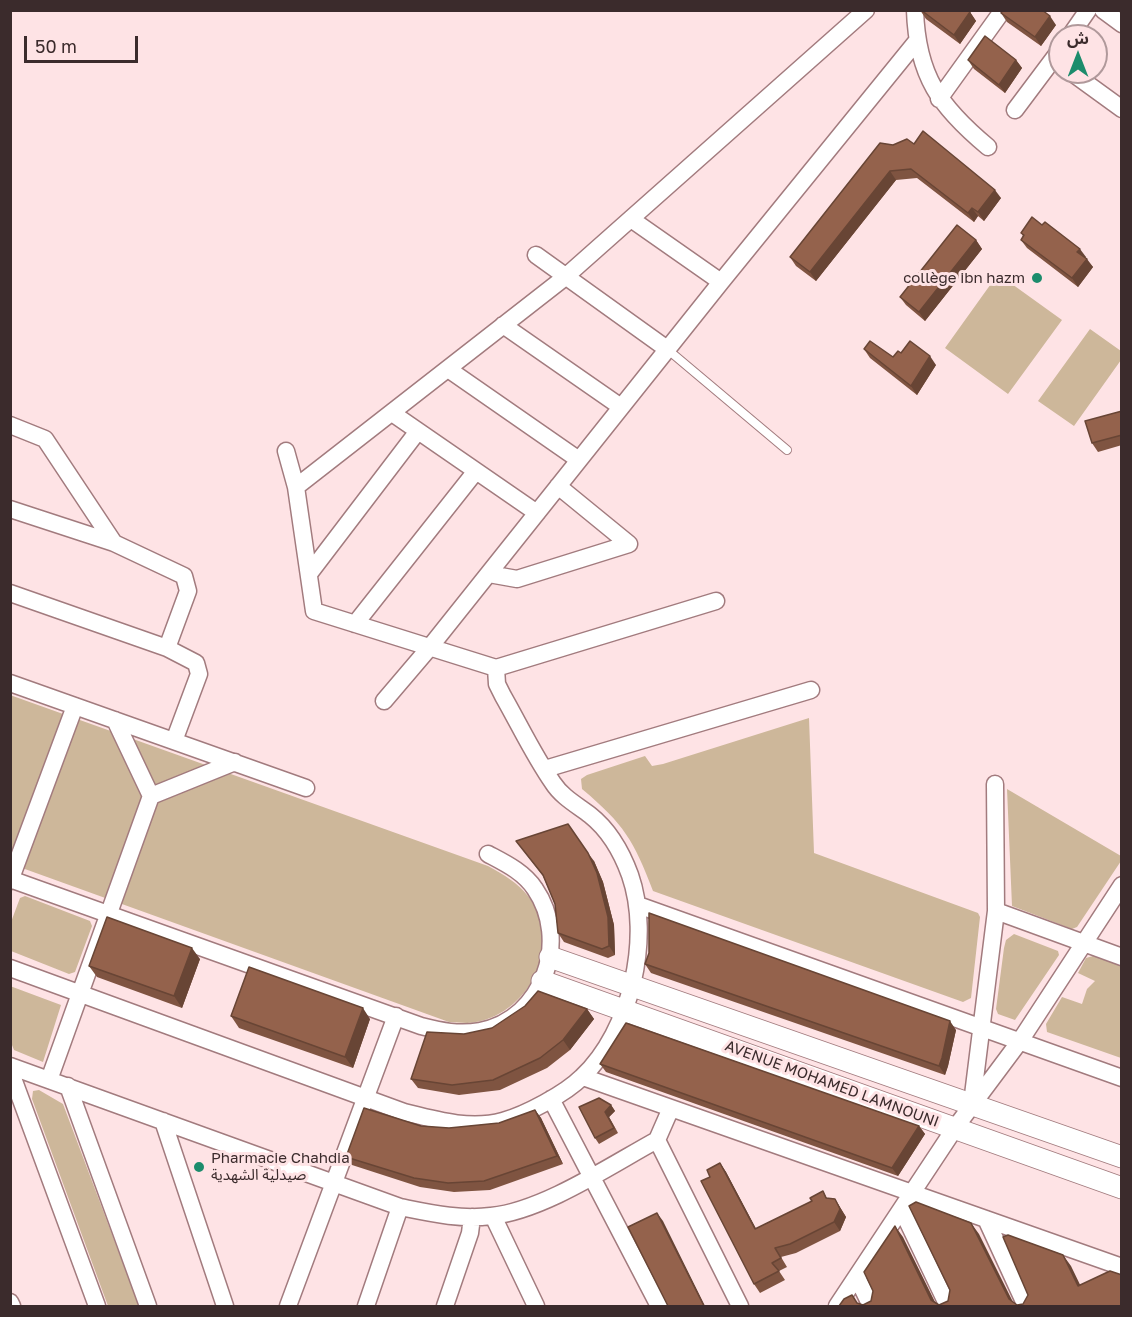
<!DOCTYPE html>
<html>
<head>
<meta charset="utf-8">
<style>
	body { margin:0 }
	#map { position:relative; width:1132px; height:1317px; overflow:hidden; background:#fee3e5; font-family:"Golos Text","Noto Sans Arabic",sans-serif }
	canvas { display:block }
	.frame { position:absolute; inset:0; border:12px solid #3b2b2c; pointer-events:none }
	.north { position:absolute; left:1048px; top:24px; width:60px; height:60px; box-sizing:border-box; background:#fee3e5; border:2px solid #b0999b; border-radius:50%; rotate:0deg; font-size:16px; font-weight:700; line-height:24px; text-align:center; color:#3b2b2c }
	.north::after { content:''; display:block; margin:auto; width:21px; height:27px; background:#1c8c6c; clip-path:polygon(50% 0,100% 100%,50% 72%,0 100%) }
	.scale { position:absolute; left:24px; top:36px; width:114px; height:27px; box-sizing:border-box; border:3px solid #3b2b2c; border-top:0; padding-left:8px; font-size:18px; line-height:21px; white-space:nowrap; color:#3b2b2c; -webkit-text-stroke:4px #fee3e5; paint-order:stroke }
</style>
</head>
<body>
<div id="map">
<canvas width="1132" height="1317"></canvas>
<div class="frame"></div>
<div class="north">ش</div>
<div class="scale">50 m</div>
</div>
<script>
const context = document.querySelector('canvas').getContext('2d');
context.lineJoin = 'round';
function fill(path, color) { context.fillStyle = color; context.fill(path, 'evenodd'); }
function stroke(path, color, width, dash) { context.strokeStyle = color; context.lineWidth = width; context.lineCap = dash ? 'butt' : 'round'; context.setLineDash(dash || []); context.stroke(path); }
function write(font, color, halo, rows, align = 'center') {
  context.font = font + ' "Golos Text","Noto Sans Arabic",sans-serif'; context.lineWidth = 6; context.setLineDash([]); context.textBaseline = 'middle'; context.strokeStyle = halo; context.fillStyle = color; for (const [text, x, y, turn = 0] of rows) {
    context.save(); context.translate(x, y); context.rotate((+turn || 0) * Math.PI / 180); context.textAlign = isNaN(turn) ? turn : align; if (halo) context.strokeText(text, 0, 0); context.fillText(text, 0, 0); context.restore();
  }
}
fill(new Path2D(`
	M998 274 1062 320 1008 394 945 348Z
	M1090 329 1121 351V360L1074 426 1038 401Z
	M10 695 488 866C504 875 517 882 528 896 564 943 531 1012 476 1022 468 1024 457 1022 449 1022L11 864Z
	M809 718 814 853 978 913 980 917 971 998 963 1002 653 891C634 841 624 824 582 789L581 779 587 775 645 756 652 766 663 764Z
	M1007 789 1121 856V861L1077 927 1072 929 1012 906Z
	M25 896 90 921 92 926 75 972 69 974 11 951V922L20 898Z
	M1014 934 1058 951 1059 955 1015 1020 998 1014 996 1009 1004 948 1006 940Z
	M1093 956 1121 966V1058L1047 1032 1046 1024 1062 997 1082 1004 1087 989 1095 981 1078 973 1086 958Z
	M10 986 61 1005 43 1062 14 1050 10 1040Z
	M39 1090 63 1104 139 1306H108L32 1099 33 1091Z`), '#cdb79a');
const service = new Path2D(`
	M667 349 787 450`);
const minor = new Path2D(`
	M915 10C917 76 940 107 988 147
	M1103 10 1122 24
	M1070 36 1088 10
	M1071 72 1122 109
	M939 99 1003 10
	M1015 110 1060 50
	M631 219 721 282
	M536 255 667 349
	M503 325 621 407
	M448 369 579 460
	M392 413 537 513
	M10 425 45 439 114 543
	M286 451 296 487 314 611 496 668 716 601
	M296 487 564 278 866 10
	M10 509 114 543 184 576 188 591 167 648
	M309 574 418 431
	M489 574 517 579 629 544 558 486
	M10 593 167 648 196 663 199 674 174 741
	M355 624 476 471
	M10 683 306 788
	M384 701 430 647 721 282 916 42
	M545 769 811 690
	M151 796 235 762
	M10 879 421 1026C441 1031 459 1035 480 1031 544 1019 570 940 535 889 524 872 505 863 488 854
	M10 881 75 706
	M638 905 1122 1078
	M996 911 1122 957
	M10 968 404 1112C436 1120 470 1130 503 1121 525 1115 565 1094 582 1077 631 1031 652 938 630 875 622 853 609 830 590 815 577 805 562 797 553 783 534 756 519 724 503 696L497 684 496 668
	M10 1066 400 1207C430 1213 460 1220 491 1216 543 1211 611 1165 657 1140L671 1108
	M10 1070 97 1306
	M583 1077 1122 1267
	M49 1080 151 796 115 720
	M68 1086 148 1306
	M551 1099 659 1306
	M972 1103 996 911 995 784
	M163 1121 225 1306
	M657 1140 740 1306
	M902 1210 948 1306
	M493 1216 536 1306
	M986 1219 1026 1306
	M857 1277 871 1306
	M10 1302 12 1306
	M288 1306 396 1016
	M366 1306 400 1207
	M445 1306 470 1233 472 1217
	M837 1306 955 1128 1020 1041 1122 885`);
const tertiary = new Path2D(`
	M550 957 1122 1157
	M542 981 1122 1188`);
stroke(service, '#a27b7e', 10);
stroke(minor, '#a27b7e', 19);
stroke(tertiary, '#a27b7e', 23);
stroke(service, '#fff', 8);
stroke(minor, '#fff', 16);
stroke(tertiary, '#fff', 21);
fill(new Path2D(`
	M920 10 970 12 976 21 960 44 926 19Z
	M1001 13 1056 25 1041 46 1007 22Z
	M968 60H1016L1022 68 1005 93 974 69Z
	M880 143 1001 198 984 221 978 216 974 222 917 178 896 180 816 281 796 266 790 257Z
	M1021 233 1086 257 1085 258 1093 267 1078 287 1027 248 1021 240 1023 236Z
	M976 240 982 249 925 321 906 305 900 297Z
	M864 349 893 357 901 353 936 365 917 395 870 358Z
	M1122 411V445L1098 452 1092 443Z
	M516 841 594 861 603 882 614 925 615 955 608 958 564 942 558 933 555 904 543 876Z
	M200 959 182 1008 97 977 89 966Z
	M645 964 956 1030 948 1066 945 1075 651 973Z
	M587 1009 594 1019 570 1050 547 1068 500 1090 459 1095 418 1088 411 1079 464 1034Z
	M231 1016 370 1019 353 1068 239 1028Z
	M600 1064 919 1126 925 1134 898 1176 606 1072Z
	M611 1105 615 1111 609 1117 618 1133 599 1144 595 1138Z
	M535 1110 541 1118 563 1164 490 1190 454 1192 420 1187 352 1165 346 1157 421 1126 449 1128 499 1123Z
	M720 1163 726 1172 756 1229 812 1201 823 1191 827 1198 835 1199 846 1217 840 1231 796 1253 781 1257 787 1267 779 1271 785 1280 760 1293 754 1284 710 1177Z`), '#7f5441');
fill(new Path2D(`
	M970 12 976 21 960 44 954 35Z
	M1050 16 1056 25 1041 46 1035 37Z
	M1016 60 1022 68 1005 93 999 85Z
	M890 171 896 180 816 281 810 272Z
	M995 190 1001 198 984 221 978 212Z
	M972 208 978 216 974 222 968 213Z
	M976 240 982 249 925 321 919 312Z
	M1080 249 1086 257 1083 260 1077 252Z
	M1087 259 1093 267 1078 287 1072 278Z
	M930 356 936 365 917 395 911 386Z
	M588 853 594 861 603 882 614 925 615 955 609 946Z
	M192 948 200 959 182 1008 174 996Z
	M363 1008 370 1019 353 1068 345 1057Z
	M587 1009 594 1019 570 1050 563 1040Z
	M950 1021 956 1030 948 1066 945 1075 939 1066Z
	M611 1105 615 1111 609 1117 618 1133 605 1112Z
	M535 1110 541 1118 563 1164 557 1156Z
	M919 1126 925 1134 898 1176 892 1168Z
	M720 1163 726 1172 761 1238 755 1229Z
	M835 1199 846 1217 840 1231 834 1222Z
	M657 1213 663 1221 705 1306H704Z
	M971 1223 979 1234 1015 1306 1009 1299Z
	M895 1226 903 1237 937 1306 931 1300Z
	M1063 1255 1071 1266 1086 1297 1078 1286Z`), '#684535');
const building = new Path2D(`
	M921 10H968L970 12 954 35Z
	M1003 10H1042L1050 16 1035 37 1001 13Z
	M985 36 1016 60 999 85 968 60Z
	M923 131 995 190 978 212 972 208 968 213 911 169 890 171 810 272 790 257 880 143 893 145 907 139 914 144Z
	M1032 217 1042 225 1045 222 1080 249 1077 252 1087 259 1072 278 1021 240 1024 235 1021 233Z
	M957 225 976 240 919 312 900 297Z
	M870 341 893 357 898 351 901 353 910 341 930 356 911 386 864 349Z
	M1122 411V435L1092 443 1085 421Z
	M568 824 588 853 597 873 608 917 609 946 602 949 558 933 555 904 543 875 516 841Z
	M649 913 950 1021 942 1058 939 1066 645 964 649 953Z
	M107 917 192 948 174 996 89 966Z
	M249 967 363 1008 345 1057 231 1016Z
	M538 991 587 1009 563 1040 540 1058 493 1080 452 1085 411 1079 427 1032 464 1034 492 1028 525 1006Z
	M626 1023 919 1126 892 1168 600 1064Z
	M599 1098 611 1105 605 1112 614 1128 595 1138 579 1107Z
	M364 1108 421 1126 449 1128 499 1123 535 1110 557 1156 484 1181 448 1183 414 1178 346 1157Z
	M720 1163 755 1229 812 1201 810 1198 823 1191 826 1198 835 1199 840 1209 834 1222 790 1244 775 1248 781 1258 772 1263 779 1271 754 1284 701 1181 710 1177 707 1170Z
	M916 1202 971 1223 1009 1299 1017 1305 1023 1304 1028 1295 1003 1237 1008 1235 1063 1255 1078 1286 1110 1271 1122 1275V1306H839L844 1299 852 1295 857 1303 863 1305 871 1301 873 1291 864 1272 895 1226 931 1300 939 1305 948 1301 950 1290 909 1206Z
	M657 1213 704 1306H668L628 1227Z`);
fill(building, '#94624c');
stroke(building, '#684535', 1.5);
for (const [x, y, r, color] of [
	[1037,278,6,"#1c8c6c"],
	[199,1167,6,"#1c8c6c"]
]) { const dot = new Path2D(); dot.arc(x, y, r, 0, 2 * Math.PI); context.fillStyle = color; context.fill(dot); stroke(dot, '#fee3e5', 2); }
write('15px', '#3b2b2c', '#fee3e5', [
	["collège ibn hazm",1025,278],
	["Pharmacie Chahdia",211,1158,"left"],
	["صيدلية الشهدية",211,1175,"left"]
], 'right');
write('15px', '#3b2b2c', '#fee3e5', [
	["AVENUE MOHAMED LAMNOUNI",832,1084,20]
]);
</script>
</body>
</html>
